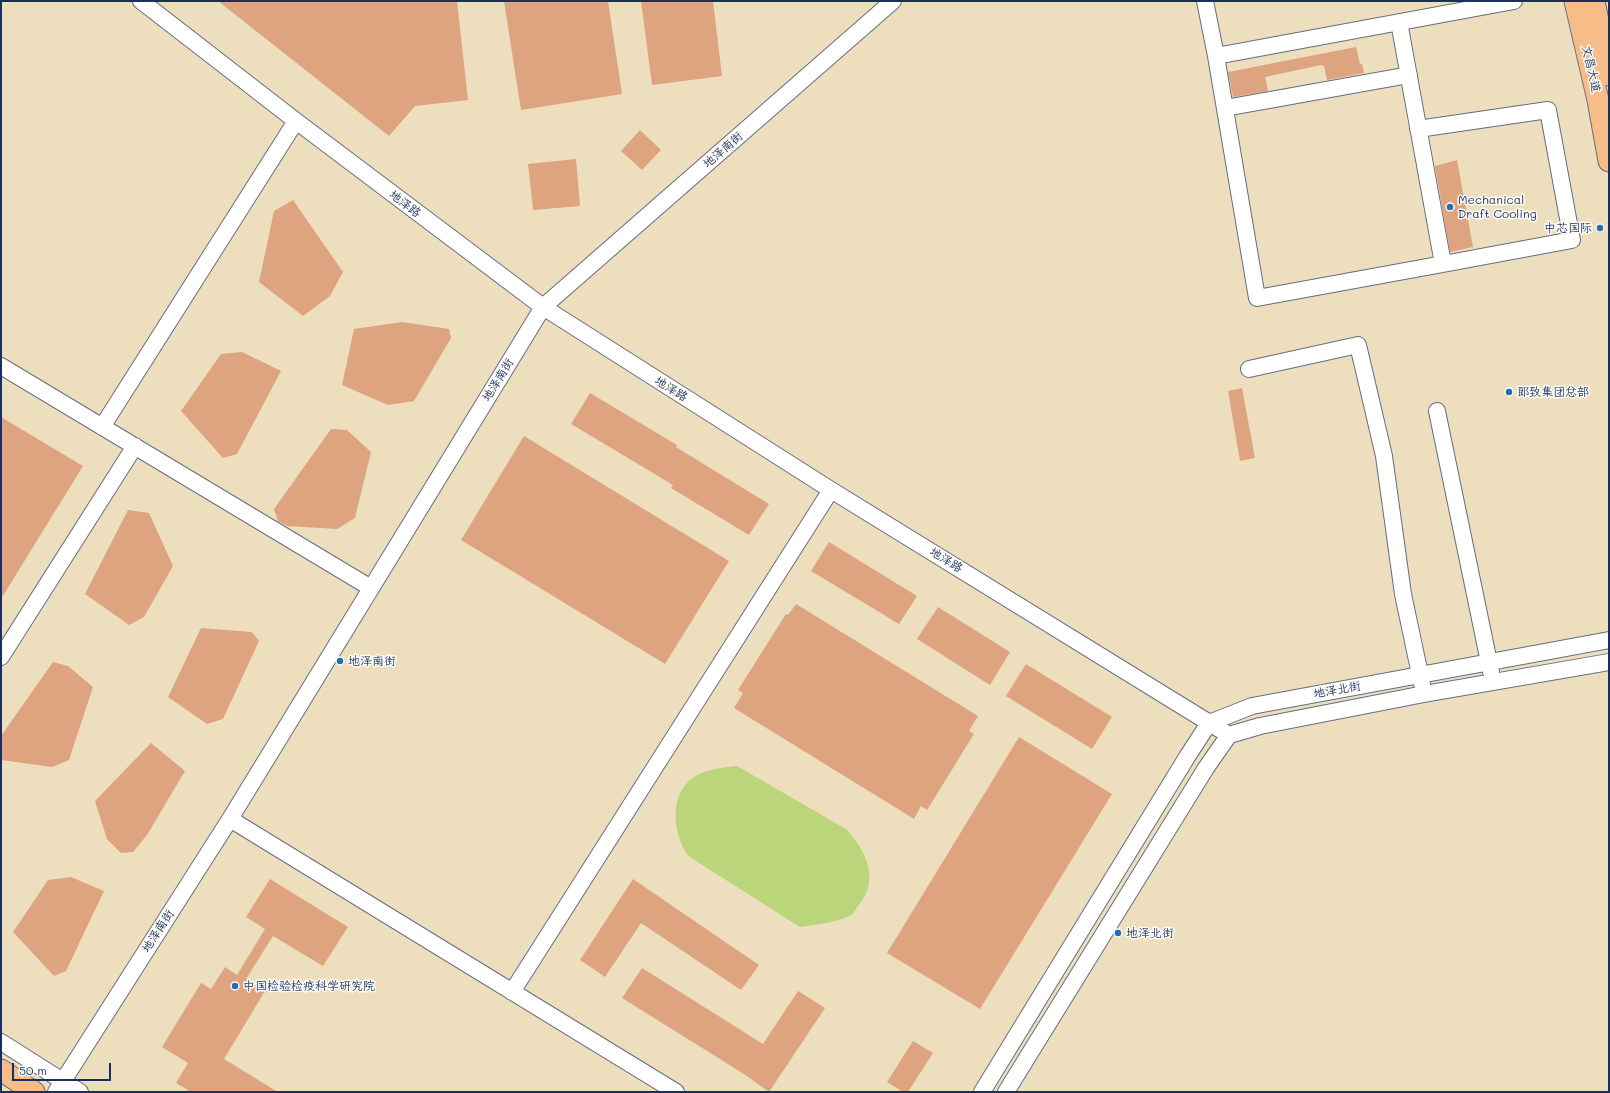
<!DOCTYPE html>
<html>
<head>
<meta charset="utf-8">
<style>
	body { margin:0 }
	#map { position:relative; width:1610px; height:1093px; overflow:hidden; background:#eddfbe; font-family:Mali,sans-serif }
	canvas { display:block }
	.frame { position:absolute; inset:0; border:2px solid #1b2f5e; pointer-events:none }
	.scale { position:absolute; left:12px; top:1063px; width:99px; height:18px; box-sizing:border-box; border:2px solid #1b2f5e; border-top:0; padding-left:5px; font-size:12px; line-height:14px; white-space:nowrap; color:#1b2f5e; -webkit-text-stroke:3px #fdfcf7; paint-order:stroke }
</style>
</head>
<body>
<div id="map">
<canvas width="1610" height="1093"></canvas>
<div class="frame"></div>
<div class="scale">50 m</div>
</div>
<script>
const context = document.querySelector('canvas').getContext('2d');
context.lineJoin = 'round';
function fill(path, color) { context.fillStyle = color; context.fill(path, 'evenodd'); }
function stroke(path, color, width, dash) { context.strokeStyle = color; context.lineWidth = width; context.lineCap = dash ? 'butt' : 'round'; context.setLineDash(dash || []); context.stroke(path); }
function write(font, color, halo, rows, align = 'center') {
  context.font = font + ' Mali,"LXGW WenKai TC",sans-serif'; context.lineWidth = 3; context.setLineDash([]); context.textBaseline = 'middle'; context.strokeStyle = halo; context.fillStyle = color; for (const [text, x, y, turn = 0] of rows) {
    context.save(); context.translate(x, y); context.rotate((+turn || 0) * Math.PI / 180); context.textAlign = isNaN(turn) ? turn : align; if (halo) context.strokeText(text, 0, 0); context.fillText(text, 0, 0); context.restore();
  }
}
fill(new Path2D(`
	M737 766 846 829C866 851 880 879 859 905 856 908 854 913 851 915 840 922 813 925 800 927L696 861C692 858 687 855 685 851 674 830 670 800 688 782 701 769 720 768 737 766Z`), '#bbd57a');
fill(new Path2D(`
	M218 1H457L468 100 415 106 389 136Z
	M504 1H608L622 94 521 110Z
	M641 1H713L722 76 652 85Z
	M1356 47 1360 64H1362L1364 73 1327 80 1324 66 1321 65 1265 77 1268 91 1233 97 1228 72Z
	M640 130 661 150 642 170 621 151Z
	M576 159 580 206 533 210 528 164Z
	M1457 160 1473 247 1450 252 1435 166Z
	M293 200 343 272 330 296 303 316 259 282 274 211Z
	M402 322 449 329 451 338 414 401 388 405 342 385 354 329Z
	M242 352 281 371 237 454 223 458 181 411 221 354Z
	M1242 388 1255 458 1240 461 1228 391Z
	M590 393 677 445 676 447 769 504 749 535 671 488 673 485 571 424Z
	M1 417 83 466 1 599Z
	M331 429 347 430 371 452 355 518 337 529 287 526 278 521 274 509Z
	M524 436 729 561 665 664 461 540Z
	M128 510 149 513 173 566 144 617 129 625 85 594Z
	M829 542 917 596 899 624 811 571Z
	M796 604 978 716 969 731 974 734 927 810 921 806 914 819 734 708 743 693 738 690 786 614 788 615Z
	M938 607 1010 652 990 685 917 639Z
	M201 628 252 632 259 641 223 719 207 724 168 697Z
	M53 662 68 666 93 687 69 760 52 767 1 760V736Z
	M1026 664 1112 717 1092 749 1006 696Z
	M1019 737 1112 794 980 1009 887 953Z
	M151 743 185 771 147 835 133 852 121 853 107 839 95 801Z
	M71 877 104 891 66 971 54 976 13 932 48 880Z
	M270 879 348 927 323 966 273 936 246 979 265 991 224 1059 278 1092H191L176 1083 188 1063 162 1047 201 983 211 989 225 967 237 975 265 929 246 917Z
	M633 879 759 965 741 990 641 923 605 977 580 960Z
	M642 968 763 1044 798 991 825 1008 769 1092 744 1074 622 998Z
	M913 1041 933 1053 908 1092H903L887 1082Z`), '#dea37f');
const minor = new Path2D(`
	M141 1 296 121 543 307 831 490 1229 735
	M1205 1 1216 56 1514 1
	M1216 56 1257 298 1443 264 1399 22
	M1225 108 1409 75
	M1418 129 1548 110 1572 240 1443 264
	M1 366 371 588
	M1249 369 1358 345 1384 456 1403 594 1422 684
	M1437 411 1491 672
	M102 427 296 121
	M1 657 135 446
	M230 819 676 1092
	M512 992 831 490
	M1 1042 80 1092
	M56 1092 230 819 543 307 893 1
	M982 1092 1187 757 1209 723 1252 706 1609 640
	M1006 1092 1206 768 1229 735 1260 726 1424 694 1609 662`);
const major = new Path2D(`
	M1575 1 1598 100 1609 161
	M1594 1 1609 75
	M1 1070 34 1092`);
stroke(minor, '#646d80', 18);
stroke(major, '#646d80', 23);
stroke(minor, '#fff', 16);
stroke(major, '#f7bd88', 21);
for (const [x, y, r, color] of [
	[1450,207,4,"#1f6fb2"],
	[1600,228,4,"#1f6fb2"],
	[1509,392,4,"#1f6fb2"],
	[340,661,4,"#1f6fb2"],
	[1118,933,4,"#1f6fb2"],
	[235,986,4,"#1f6fb2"]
]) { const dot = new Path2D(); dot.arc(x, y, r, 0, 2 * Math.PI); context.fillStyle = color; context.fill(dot); stroke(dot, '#fdfcf7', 1.5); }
write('12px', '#1b2f5e', '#fdfcf7', [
	["文昌大道",1591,69,77],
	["地泽南街",723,150,-41],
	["地泽路",405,204,37],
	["地泽南街",498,380,-58],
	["地泽路",671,389,32],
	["地泽路",946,560,32],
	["地泽北街",1337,690,-10],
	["地泽南街",158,931,-57]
]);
write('12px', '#1b2f5e', '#fdfcf7', [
	["Mechanical",1458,200],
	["Draft Cooling",1458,214],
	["中芯国际",1592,228,"right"],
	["郎致集团总部",1517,392],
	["地泽南街",348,661],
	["地泽北街",1126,933],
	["中国检验检疫科学研究院",243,986]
], 'left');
</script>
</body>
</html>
